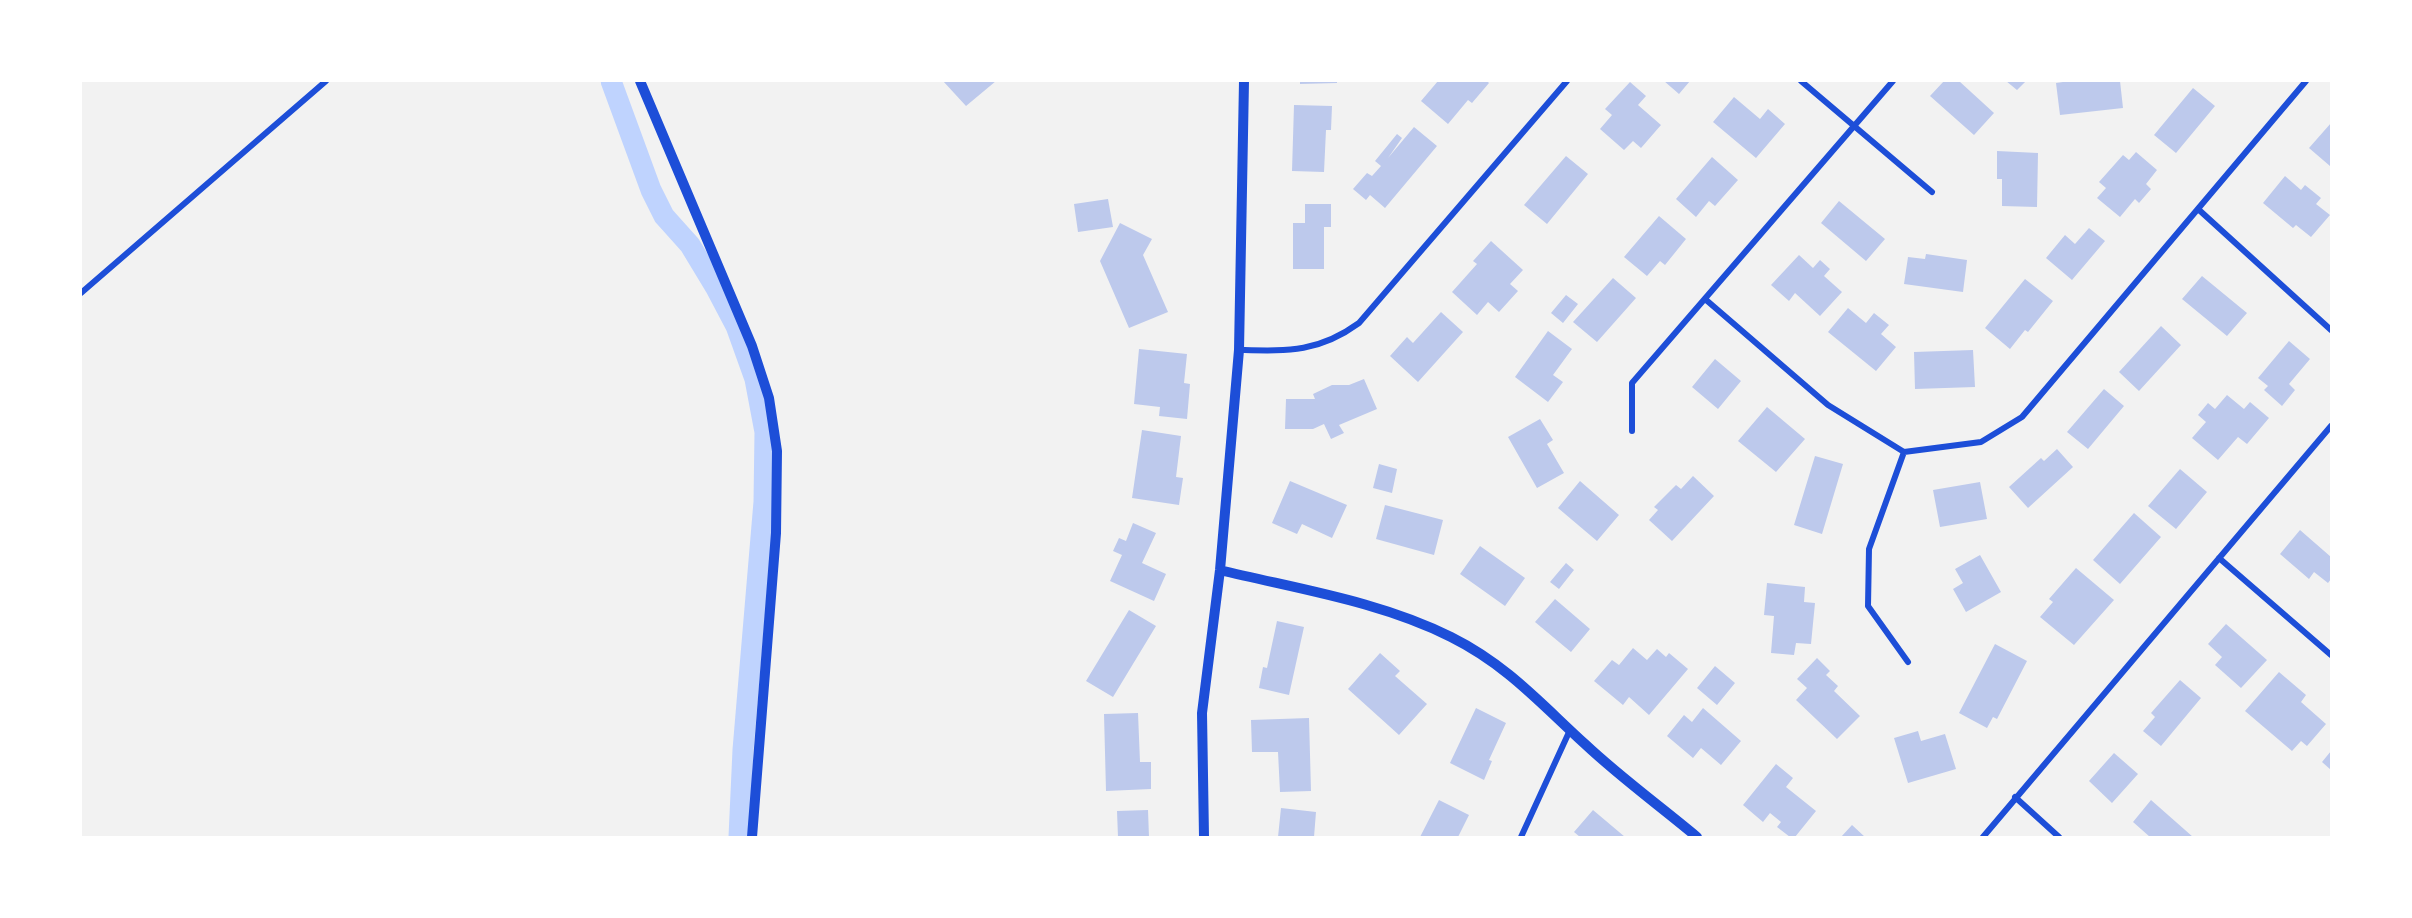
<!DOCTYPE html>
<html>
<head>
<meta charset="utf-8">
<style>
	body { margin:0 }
	#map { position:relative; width:2412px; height:918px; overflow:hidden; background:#f2f2f2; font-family:"DM Sans",sans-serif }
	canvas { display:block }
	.frame { position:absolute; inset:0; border:82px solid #fff; pointer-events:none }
</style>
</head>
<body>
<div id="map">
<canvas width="2412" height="918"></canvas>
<div class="frame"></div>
</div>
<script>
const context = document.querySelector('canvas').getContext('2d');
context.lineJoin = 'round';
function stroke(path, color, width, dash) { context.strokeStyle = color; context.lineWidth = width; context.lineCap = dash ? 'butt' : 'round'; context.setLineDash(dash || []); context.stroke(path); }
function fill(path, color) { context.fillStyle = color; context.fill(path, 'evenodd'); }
stroke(new Path2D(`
	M611 81 651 190 664 216 690 245 716 288 736 326 755 379 765 432 764 502 743 750 739 837`), '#bfd3fe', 21);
fill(new Path2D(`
	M943 81H996L966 106Z
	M1300 81H1337V83L1300 84Z
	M1438 81H1487L1489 83 1472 103 1468 100 1448 124 1421 101Z
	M1664 81H1690L1679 94Z
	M1944 81H1959L1994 113 1974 135 1930 96Z
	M2006 81H2026L2017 90Z
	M2070 81H2120L2123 108 2060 115 2056 83Z
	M1630 82 1646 96 1638 105 1661 125 1641 148 1633 141 1624 150 1600 129 1612 115 1605 109Z
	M2193 88 2215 106 2176 153 2154 135Z
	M1734 97 1760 119 1768 109 1785 124 1756 158 1713 122Z
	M1294 105 1332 106 1331 130H1326L1324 172 1292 171Z
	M2331 123V165L2330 166 2309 148Z
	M1414 127 1437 146 1385 208 1370 195 1366 200 1353 189 1367 173 1372 176 1381 166 1375 161 1397 134 1402 138 1388 158Z
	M1997 151 2038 153 2037 207 2002 206V179H1997Z
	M2136 152 2157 170 2146 184 2151 189 2139 203 2135 199 2120 217 2097 198 2106 188 2099 182 2123 155 2129 160Z
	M1566 156 1588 174 1547 224 1524 205Z
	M1712 157 1738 180 1715 206 1709 201 1696 217 1676 199Z
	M2285 176 2301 190 2305 185 2321 198 2316 204 2330 215 2311 237 2296 225 2293 228 2263 203Z
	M1108 199 1113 227 1078 232 1074 204Z
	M1839 201 1885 239 1866 261 1821 223Z
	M1305 204H1331V227H1324V269H1293V223H1305Z
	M1659 216 1686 239 1665 265 1660 261 1647 276 1624 257Z
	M1120 223 1152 239 1143 255 1168 312 1129 328 1100 261Z
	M2089 228 2105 241 2072 280 2046 258 2065 235 2075 244Z
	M1491 241 1523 270 1510 284 1518 291 1499 312 1488 302 1477 315 1452 292 1477 264 1473 261Z
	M1926 254 1967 260 1963 292 1904 284 1908 257 1925 259Z
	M1799 255 1813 268 1820 260 1830 269 1824 276 1842 292 1820 316 1795 293 1789 301 1771 285Z
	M2202 276 2247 313 2227 336 2182 299Z
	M1613 278 1636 298 1597 342 1573 322Z
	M2025 279 2053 301 2028 332 2025 330 2010 349 1985 328Z
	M1566 295 1578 304 1563 323 1551 313Z
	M1848 308 1866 323 1874 313 1889 325 1881 334 1896 347 1876 371 1828 332Z
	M1441 312 1463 332 1418 382 1390 356 1407 337 1413 343Z
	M2161 326 2181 345 2139 391 2119 372Z
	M1548 331 1572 349 1553 375 1563 382 1548 402 1515 377Z
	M2289 341 2310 359 2289 384 2295 390 2282 406 2264 390 2268 386 2258 378Z
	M1139 349 1187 354 1184 383 1190 384 1187 419 1159 416 1160 407 1134 404Z
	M1973 350 1975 387 1915 389 1914 352Z
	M1715 359 1741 381 1718 409 1692 387Z
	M1364 379 1377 409 1339 425 1344 433 1331 439 1324 424 1313 429H1285L1286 399H1315L1313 394 1332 385H1349Z
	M2104 389 2124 406 2088 449 2067 432Z
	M2227 395 2244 409 2250 402 2269 418 2247 444 2238 437 2218 460 2192 438 2206 422 2198 415 2208 403 2215 409Z
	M1767 407 1805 439 1776 472 1738 441Z
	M1540 419 1553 440 1547 444 1564 473 1537 488 1508 437Z
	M1142 430 1181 436 1176 477 1183 478 1179 505 1132 498Z
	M2057 449 2073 467 2028 508 2009 487 2041 458 2044 461Z
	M1815 456 1843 464 1822 534 1794 525Z
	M1379 464 1397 469 1392 493 1373 488Z
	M2180 469 2207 492 2176 529 2148 506Z
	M1693 476 1714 496 1672 541 1649 520 1658 510 1654 507 1676 485 1681 489Z
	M1290 481 1347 505 1332 538 1302 524 1297 534 1272 523Z
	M1580 481 1619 515 1597 541 1558 508Z
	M1980 482 1987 519 1940 527 1933 490Z
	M1385 505 1443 520 1434 555 1376 539Z
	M2134 513 2161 537 2120 584 2093 560Z
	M1133 523 1156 533 1142 563 1166 574 1154 601 1110 581 1122 555 1113 551 1119 538 1126 541Z
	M2300 530 2331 557V579L2328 583 2314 572 2309 579 2280 554Z
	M1480 546 1525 578 1505 606 1460 574Z
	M1980 555 2001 592 1966 612 1953 589 1963 583 1955 569Z
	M1566 563 1574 570 1559 589 1550 582Z
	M2076 568 2114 600 2074 645 2040 617 2053 602 2049 599Z
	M1767 583 1805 587 1804 602 1815 603 1811 644 1796 643 1794 655 1771 653 1774 616 1764 615Z
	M1555 599 1590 629 1571 652 1535 622Z
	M1129 610 1156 626 1113 697 1086 681Z
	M1277 621 1304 627 1289 695 1259 688 1263 667 1267 668Z
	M2226 624 2267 660 2241 688 2215 665 2222 657 2208 644Z
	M1995 644 2027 661 1997 719 1993 717 1987 728 1959 713Z
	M1633 648 1647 660 1657 649 1666 657 1669 653 1688 669 1649 715 1629 697 1623 705 1594 681 1612 660 1619 665Z
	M1380 653 1400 671 1395 676 1427 704 1399 735 1348 689Z
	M1817 658 1830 671 1826 675 1838 686 1834 691 1860 716 1837 739 1796 700 1807 688 1797 679Z
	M1715 666 1735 683 1717 705 1697 688Z
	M2279 672 2306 695 2301 702 2326 724 2307 746 2301 741 2292 751 2245 711Z
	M2180 680 2201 698 2161 746 2143 731 2155 717 2151 713Z
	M1476 708 1506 723 1489 760 1492 761 1484 780 1450 763Z
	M1703 708 1741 741 1721 765 1701 748 1693 758 1667 736 1684 715 1692 722Z
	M1138 713 1140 762H1151V789L1106 791 1104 714Z
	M1309 718 1311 791 1280 792 1278 752H1252L1251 720Z
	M1918 731 1921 741 1945 734 1956 769 1908 783 1894 738Z
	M2331 751V770L2322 762Z
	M2114 753 2138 774 2112 803 2089 781Z
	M1776 764 1793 778 1786 787 1816 811 1795 837H1790L1777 827 1781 822 1770 813 1763 822 1743 805Z
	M1439 800 1469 815 1458 837H1420Z
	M2151 800 2193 837H2150L2133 822Z
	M1281 808 1316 812 1314 837H1278Z
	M1148 810 1149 837H1118L1117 811Z
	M1593 810 1625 837H1580L1574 832Z
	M1852 825 1865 837H1841Z`), '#bdc9ec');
stroke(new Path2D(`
	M1801 81 1932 192
	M2198 209 2331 330
	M81 293 326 81
	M1705 299 1828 405 1904 452
	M1239 350C1286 351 1318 353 1359 323L1567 81
	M1632 431V383L1893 81
	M1904 452 1981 442 2022 417 2306 81
	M1904 452 1869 549 1868 606 1908 662
	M2219 558 2331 655
	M2015 797 2059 837
	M1521 837 1570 730
	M1983 837 2331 426`), '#1d4ed8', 6);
stroke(new Path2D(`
	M640 81 752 346 769 398 777 451 776 533 752 837
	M1220 570C1297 589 1379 601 1451 637 1507 665 1540 703 1585 744 1620 777 1660 806 1697 837
	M1204 837 1202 713 1220 570 1239 350 1244 81`), '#1d4ed8', 10);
</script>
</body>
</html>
